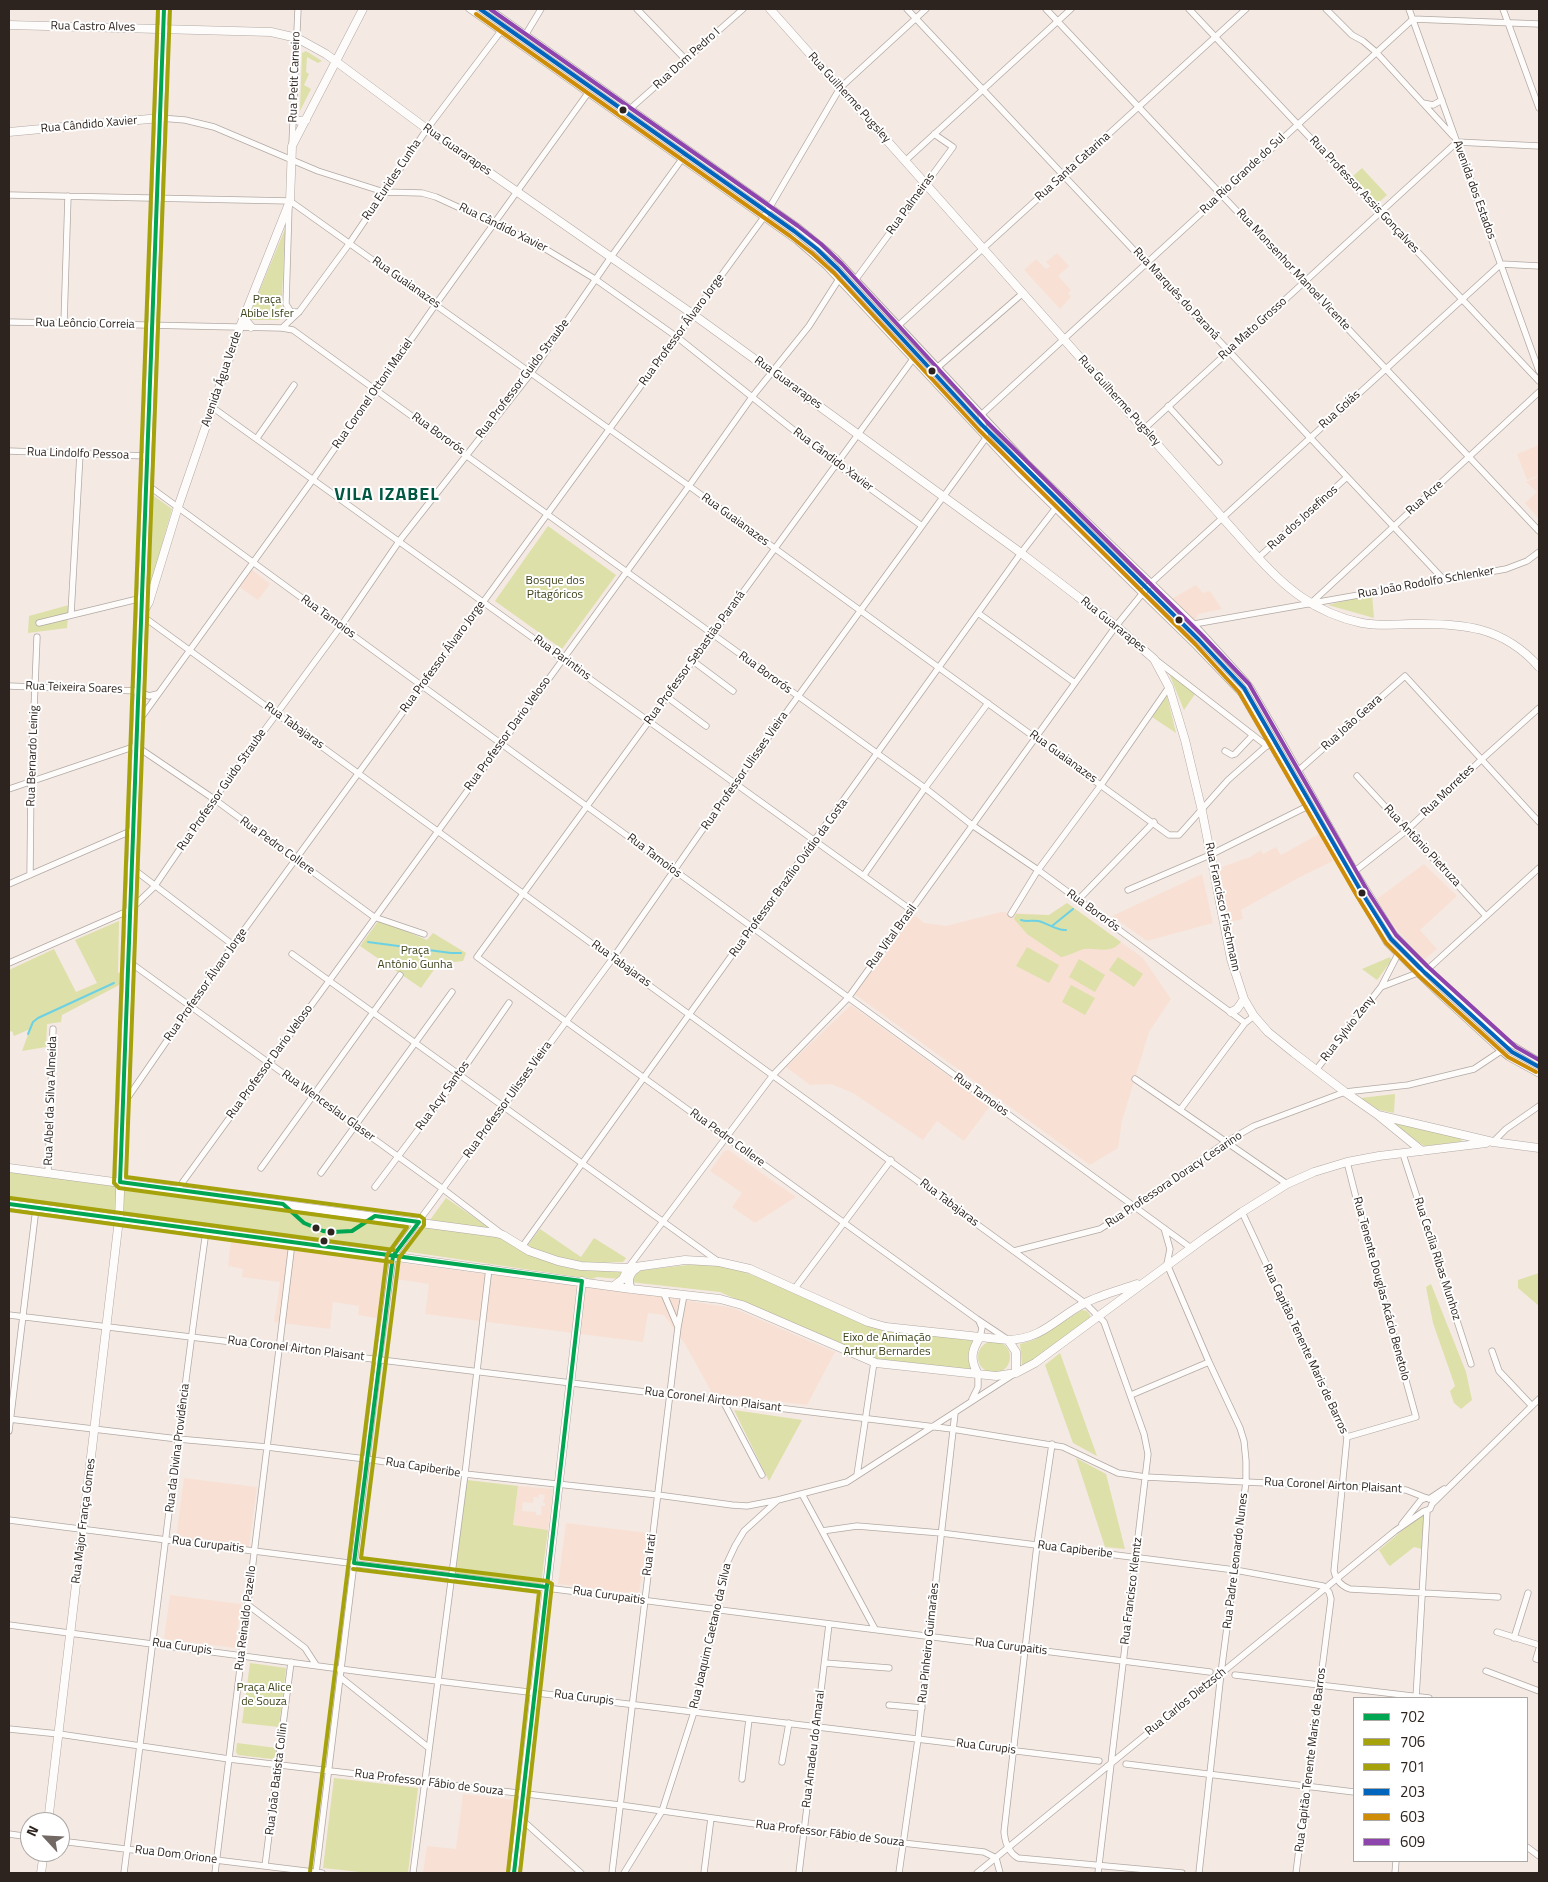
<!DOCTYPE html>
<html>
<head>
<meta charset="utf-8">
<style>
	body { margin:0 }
	#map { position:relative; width:1548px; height:1882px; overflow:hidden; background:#f4e9e3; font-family:"Titillium Web",sans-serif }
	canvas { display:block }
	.frame { position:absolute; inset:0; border:10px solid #2e241f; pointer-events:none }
	.legend { position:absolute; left:1353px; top:1697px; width:175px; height:165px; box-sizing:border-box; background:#fff; border:1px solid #aba7a5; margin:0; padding:6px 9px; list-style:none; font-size:15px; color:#2e241f }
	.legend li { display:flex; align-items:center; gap:10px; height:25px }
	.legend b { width:25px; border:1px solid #aba7a5 }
	.north { position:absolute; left:20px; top:1812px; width:50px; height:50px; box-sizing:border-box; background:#fff; border:1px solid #aba7a5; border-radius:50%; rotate:295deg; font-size:14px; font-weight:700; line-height:20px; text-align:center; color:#2e241f }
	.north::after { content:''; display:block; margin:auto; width:18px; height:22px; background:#736964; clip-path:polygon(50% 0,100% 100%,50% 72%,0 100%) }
</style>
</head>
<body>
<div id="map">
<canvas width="1548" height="1882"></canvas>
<div class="frame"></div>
<ul class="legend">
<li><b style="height:6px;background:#00a651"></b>702</li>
<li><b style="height:6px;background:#a6a20b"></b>706</li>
<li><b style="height:6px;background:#a6a20b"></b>701</li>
<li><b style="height:6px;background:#0065bd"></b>203</li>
<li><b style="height:6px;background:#cf8c06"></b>603</li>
<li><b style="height:6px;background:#8e44ad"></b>609</li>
</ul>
<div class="north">N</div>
</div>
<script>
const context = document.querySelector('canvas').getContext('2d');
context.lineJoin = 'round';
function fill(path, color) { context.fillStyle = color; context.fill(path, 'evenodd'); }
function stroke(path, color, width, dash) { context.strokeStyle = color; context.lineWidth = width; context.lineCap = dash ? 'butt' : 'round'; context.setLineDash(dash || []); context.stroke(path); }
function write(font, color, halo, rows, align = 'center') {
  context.font = font + ' "Titillium Web",sans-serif'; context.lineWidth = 4; context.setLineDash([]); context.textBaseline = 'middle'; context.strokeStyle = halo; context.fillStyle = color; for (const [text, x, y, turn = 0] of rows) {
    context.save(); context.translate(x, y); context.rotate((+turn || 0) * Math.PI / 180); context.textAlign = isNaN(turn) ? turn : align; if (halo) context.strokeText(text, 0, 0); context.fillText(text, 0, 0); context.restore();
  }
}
fill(new Path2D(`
	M1057 253 1069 266 1058 276 1071 290 1068 293 1071 297 1060 309 1024 270 1036 259 1046 269 1050 266 1046 262Z
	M1539 445V475L1527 480 1517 454Z
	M1539 476V519L1525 503 1537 492 1526 482Z
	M250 568 270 584 258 600 238 586Z
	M1196 585 1203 593 1210 591 1222 609 1198 614 1196 619 1193 620 1170 600Z
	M1319 834 1333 861 1298 878 1241 910 1243 919 1229 922 1219 868 1250 857 1261 850 1263 854 1276 847 1281 855Z
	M1424 864 1457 896 1420 930 1437 949 1424 960 1395 927 1377 899Z
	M1202 874 1213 923 1147 941 1112 916Z
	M1067 903 1143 958 1171 999 1149 1032 1122 1121 1118 1148 1090 1165 853 993 912 913 924 923 946 926 1001 912 1049 915Z
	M851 1005 990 1106 964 1141 937 1121 923 1140 853 1093 831 1084 810 1085 786 1067Z
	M728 1150 730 1151 796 1197 755 1223 732 1207 742 1193 710 1171 724 1151Z
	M231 1241 658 1296 733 1308 835 1352 807 1405 712 1393 685 1344 664 1315 648 1313 643 1342 425 1314 429 1284 389 1278 383 1319 358 1315 359 1306 333 1302 330 1329 274 1322 280 1282 242 1277 243 1269 228 1266Z
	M184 1478 257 1487 249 1547 176 1538Z
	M518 1486 553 1489 548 1530 513 1525ZM539 1494 545 1495 543 1503H545V1506H541L542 1515H536V1512L522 1511 523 1502 533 1503 534 1497H537L538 1499Z
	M566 1523 648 1533 639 1594 558 1584Z
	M170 1595 241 1604 235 1648 164 1639Z
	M463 1794 515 1800 506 1873H423L427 1846 456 1849Z`), '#f8e1d4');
fill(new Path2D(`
	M306 51 322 61 318 63 307 57 306 72 309 74 304 85 311 89 300 111 302 53Z
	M1362 168 1387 195 1377 204 1353 176Z
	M285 229 281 318 278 320H251L249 316Z
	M150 496H154L172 509 151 583 149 585H147V498Z
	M548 526 616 575 562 649 495 601Z
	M1372 594 1374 618 1328 605Z
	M69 605 67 628 28 633 29 616Z
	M1168 671 1195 694 1184 710Z
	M1167 696 1176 733 1152 717Z
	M1067 903 1121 942C1110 955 1097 947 1084 949 1076 951 1069 956 1061 957L1027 934 1014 919 1016 914 1049 915Z
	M379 920 427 940 433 933 466 953 463 961 438 964 421 988 360 946Z
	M119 921 118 973 126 970 125 982 62 1015 61 1022 47 1024 46 1047 22 1051 30 1029 14 1036 12 1031 9 1032V970L54 949 76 992 97 983 75 940Z
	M1027 947 1059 965 1049 983 1016 966Z
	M1118 957 1143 974 1134 987 1109 970Z
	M1390 957 1391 961 1377 980 1362 969Z
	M1079 959 1105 975 1095 992 1069 977Z
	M1071 985 1095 998 1085 1015 1062 1002Z
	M1395 1094 1394 1113 1379 1110 1361 1098Z
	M1387 1119 1463 1132 1461 1142 1424 1146Z
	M9 1169 416 1223 390 1251 246 1234 9 1202Z
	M446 1198 491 1229 430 1220Z
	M423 1227 503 1238 569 1267 602 1271H622L620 1279 597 1277 592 1279 403 1251Z
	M540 1229 581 1257 594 1238 626 1258 623 1262 590 1263 567 1260 527 1246Z
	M706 1263 738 1270 799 1292 877 1328 975 1341C970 1352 967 1359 972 1370L879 1360 864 1356 720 1292 630 1282 635 1271Z
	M1539 1273V1306L1518 1288V1280Z
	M1431 1284 1466 1372 1472 1400 1461 1409 1454 1403 1450 1391 1455 1386 1433 1323 1426 1287Z
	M1082 1310 1087 1311 1090 1315V1319L1032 1361 1022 1366 1020 1344 1034 1340Z
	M978 1357a16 16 0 1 1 32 0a16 16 0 1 1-32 0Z
	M1060 1353 1097 1456 1073 1443 1045 1365Z
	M734 1410 802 1420 769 1481Z
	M1076 1458 1106 1474 1125 1549 1105 1547Z
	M467 1480 518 1486 513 1525 548 1530 541 1584 455 1574Z
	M1424 1512 1422 1549 1414 1547 1390 1566 1387 1563 1379 1550Z
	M250 1663 286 1668 279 1727 242 1723Z
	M237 1743 277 1748 275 1757 272 1759 238 1755 236 1752Z
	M334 1778 418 1788 408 1873H369L323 1868Z`), '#dde0a8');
stroke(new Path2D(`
	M1021 920C1027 922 1032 920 1038 921 1048 923 1056 931 1066 930
	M1052 926 1073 909
	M368 942 451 953H461
	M28 1034 33 1022 38 1018 114 983`), '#6cd1e4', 2);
const minor = new Path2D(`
	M469 9 797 241 826 266 1020 474 1196 646 1241 693 1387 943 1439 994 1501 1051 1508 1057 1539 1074
	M490 9 797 226 836 258 1026 462 1194 624 1244 679 1251 688 1279 736 1355 871 1394 934 1428 969 1509 1043 1539 1061
	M637 9 686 60
	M907 9 1444 580
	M1046 9 1539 531
	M1189 9 1539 381
	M1326 9 1352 35 1363 41 1376 52 1453 136
	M1409 9 1539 371
	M1503 9 1539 108
	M526 34 541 9
	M1423 103 1433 105 1442 100
	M631 108 743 9
	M160 118 185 120 214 127 318 171 384 192 422 193 436 197 534 242 595 279 677 337 836 464 922 526
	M292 144 298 9
	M905 161 1071 9
	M9 195 290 201
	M290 201 689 486 1169 835H1179L1228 780 1271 742
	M289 206 286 304 291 312H299
	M856 279 953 147 934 134
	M9 322 282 328 293 330 925 788 972 825 1038 870 1245 1023
	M64 323 68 196
	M899 325 1246 9
	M282 328 299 312 349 244 427 129 501 31
	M913 359 477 957 977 1319 1007 1339
	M938 367 1023 293
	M1168 406 1219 462
	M212 407 911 910
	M981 415 1413 19 1539 24
	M1144 429 1457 142 1539 146
	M257 438 294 385
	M9 451 147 456
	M146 484 1191 1248
	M1258 558 1347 477
	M1310 604 1539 392
	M978 613 1075 683
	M71 614 80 454
	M141 615 1085 1303 1104 1322 1144 1434 1148 1454 1098 1873
	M39 623 142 598
	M1194 624 1506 569 1527 561 1539 552
	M1156 660 1267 746
	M693 661 733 691
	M9 686 138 691 149 696 157 694
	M667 697 706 726
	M138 722 314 478 436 304 588 93
	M1225 751 1232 755 1235 754 1253 735
	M1299 770 1405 676 1539 822
	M1357 776 1486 916
	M9 789 136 746 214 799 374 917 424 934
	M132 868 233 945
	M1355 871 1407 830 1481 760 1539 708
	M30 875 31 782 37 637
	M864 875 925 788 988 703
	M9 884 133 830
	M1128 890 1210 855 1308 806
	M1078 900 1154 822
	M1011 914 1038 870 1101 785 1169 687
	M292 954 719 1262
	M128 961 443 1189 502 1234
	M9 963 130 910 154 887 214 799 341 626 400 540 531 373 611 257 682 159
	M1381 987 1428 969 1539 868
	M1316 1070 1381 987 1398 954
	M1135 1079 1287 1184
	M124 1103 228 952 764 217 840 88 926 9
	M1180 1110 1245 1023 1254 1016
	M1493 1142 1506 1129 1539 1106
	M1403 1154 1471 1364
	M261 1168 400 975
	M48 1173 53 1029
	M321 1173 452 992
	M375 1187 460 1074 509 1003
	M177 1190 689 486 752 397 809 326 839 279
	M1242 1212 1347 1437 1334 1571C1336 1580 1341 1586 1350 1589L1498 1597
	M1164 1228 1170 1249 1167 1264 1209 1362 1240 1428 1244 1441 1246 1461V1482L1221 1673 1199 1873
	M522 1247 1021 553 1055 509
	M1014 1251 1100 1229 1135 1207 1226 1142 1254 1126 1345 1092 1408 1085 1474 1069 1501 1051
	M628 1268 773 1075 848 998 1116 626 1151 583 1501 264 1539 266
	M795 1288 891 1160
	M663 1292 678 1327
	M9 1315 952 1429 1063 1447 1118 1473 1146 1477 1406 1490 1429 1499
	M979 1321 982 1328 980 1337
	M1492 1351 1499 1371 1532 1406
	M1131 1395 1209 1362
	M972 1399 978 1387V1374
	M723 1401 762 1475
	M9 1419 178 1439 267 1447 366 1459 465 1474 658 1495 732 1505 747 1506 778 1500
	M9 1431 36 1208
	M1347 1437 1416 1417 1362 1221 1347 1162
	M1052 1444 1037 1545 1004 1832C1005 1843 1008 1852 1018 1858L1182 1873
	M857 1475 874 1362
	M802 1494 875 1629
	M1429 1499 1444 1489
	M9 1520 1210 1672
	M1402 1524 1421 1500 1427 1498
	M822 1531 857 1526 941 1533 1235 1570 1323 1586 1329 1592 1331 1599 1296 1873
	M248 1605 305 1648 316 1665
	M9 1625 363 1672 1099 1761
	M1497 1632 1539 1645
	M1514 1638 1528 1593
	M1539 1649 1536 1659 1539 1660
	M825 1663 889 1668
	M1486 1671 1539 1691
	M1235 1675 1429 1698
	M340 1677 429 1748
	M1416 1698 1427 1511
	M889 1705 922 1708
	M9 1729 59 1734 229 1759 620 1805 848 1837 984 1852 996 1858 1000 1873
	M782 1762 789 1723
	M1126 1764 1354 1792
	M742 1779 749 1719
	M520 1818 581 1873
	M9 1834 30 1837
	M60 1841 322 1873
	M1527 1847 1539 1856
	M265 1866 291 1662
	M124 1873C151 1659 176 1445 206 1231
	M215 1873 292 1243
	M316 1873 379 1359 393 1256 613 958 735 783 986 438 981 415
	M413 1873 465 1474 489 1268
	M612 1873 678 1327 684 1295
	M624 1873 662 1811 694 1712 727 1563 735 1546 744 1531 778 1500 847 1482 1014 1374
	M704 1873 711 1818
	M799 1873 829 1624
	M899 1873 918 1739 955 1413
	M977 1873 1395 1531 1424 1511 1430 1509 1432 1504 1539 1399
	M1395 1873 1396 1861`);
const major = new Path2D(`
	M770 9 1253 552C1284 587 1314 613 1362 623 1378 626 1395 625 1411 624 1462 623 1503 626 1539 667
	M9 25 271 32 297 38 326 54 427 129 694 315 1021 553 1116 626 1154 659 1169 687 1185 740 1202 811 1231 959 1244 999 1254 1016 1268 1032 1294 1053 1345 1092 1378 1115 1493 1142 1539 1148
	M293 118 299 121 306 120
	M9 132 160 118
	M245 314 246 321 251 327
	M142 614 149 602 178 507 240 327 290 201 292 146 363 9
	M1231 1012 1237 1009 1244 999
	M1379 1116 1422 1151
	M9 1168 496 1233 503 1235 529 1251 558 1261 581 1266 628 1268 685 1260 719 1262 750 1269 868 1322 886 1327 1008 1340C1043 1339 1056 1318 1085 1303 1100 1295 1120 1290 1137 1284
	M9 1204 631 1289 720 1299 742 1305 876 1363 996 1376 1016 1373 1035 1363 1206 1237 1242 1212 1287 1184 1314 1172 1347 1162 1379 1156 1486 1143
	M615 1285 623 1279 628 1268
	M631 1289C627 1280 629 1273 637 1268
	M1008 1340 1016 1352V1373
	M978 1374C970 1360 971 1351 980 1337
	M48 1822 119 1219 164 9
	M41 1873 44 1852
	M514 1873 582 1281`);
stroke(minor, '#b2a9a3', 7);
stroke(major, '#b2a9a3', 9);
stroke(minor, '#fdfcfb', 5.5);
stroke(major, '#fdfcfb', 8);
stroke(new Path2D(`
	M164 9 120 1182 283 1204 304 1223 323 1231 333 1232 352 1231 375 1216 419 1222 393 1256 354 1563 546 1587
	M9 1204 582 1281 514 1873`), '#00a651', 4);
stroke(new Path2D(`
	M158 9 114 1183 119 1188 407 1227 387 1255 310 1872
	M9 1210 392 1262
	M353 1569 539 1592 508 1872`), '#a6a20b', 4);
stroke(new Path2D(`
	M170 9 126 1177 420 1216 424 1219V1225L399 1258 361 1558 547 1581 552 1584 520 1873
	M10 1198 394 1250`), '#a6a20b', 4);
stroke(new Path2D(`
	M480 9 794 231 817 249 838 269 983 426 1199 640 1244 688 1362 893 1391 939 1423 971 1512 1052 1539 1067`), '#0065bd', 4);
stroke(new Path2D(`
	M476 14 790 236 813 254 834 273 979 430 1195 644 1239 692 1357 896 1386 943 1419 976 1508 1057 1536 1072`), '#cf8c06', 4);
stroke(new Path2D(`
	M490 9 798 226 821 244 842 264 987 422 1203 636 1249 684 1367 890 1396 935 1427 966 1516 1047 1539 1060`), '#8e44ad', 4);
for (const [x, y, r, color] of [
	[623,110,4.5,"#2e241f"],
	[932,371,4.5,"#2e241f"],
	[1179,620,4.5,"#2e241f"],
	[1362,893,4.5,"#2e241f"],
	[316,1228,4.5,"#2e241f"],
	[331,1232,4.5,"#2e241f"],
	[324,1241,4.5,"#2e241f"]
]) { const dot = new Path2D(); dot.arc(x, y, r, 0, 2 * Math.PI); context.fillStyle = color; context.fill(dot); stroke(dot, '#fff', 2); }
write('12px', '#2e241f', '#fff', [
	["Rua Castro Alves",93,27,1],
	["Rua Dom Pedro I",687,59,-42],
	["Rua Petit Carneiro",295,77,-88],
	["Rua Guilherme Pugsley",849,98,48],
	["Rua Cândido Xavier",89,125,-5],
	["Rua Guararapes",457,150,35],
	["Rua Santa Catarina",1073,167,-42],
	["Rua Rio Grande do Sul",1243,174,-43],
	["Rua Eurides Cunha",392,180,-56],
	["Avenida dos Estados",1474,190,70],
	["Rua Professor Assis Gonçalves",1364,195,47],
	["Rua Palmeiras",911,204,-54],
	["Rua Cândido Xavier",503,228,26],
	["Rua Monsenhor Manoel Vicente",1293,270,47],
	["Rua Guaianazes",406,283,35],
	["Rua Marquês do Paraná",1176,294,47],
	["Rua Leôncio Correia",85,324,1],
	["Rua Mato Grosso",1253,329,-42],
	["Rua Professor Álvaro Jorge",682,330,-54],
	["Avenida Água Verde",222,379,-71],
	["Rua Professor Guido Straube",523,379,-53],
	["Rua Guararapes",788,383,36],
	["Rua Coronel Ottoni Maciel",373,394,-55],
	["Rua Guilherme Pugsley",1119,401,48],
	["Rua Goiás",1340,410,-42],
	["Rua Bororós",438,434,36],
	["Rua Lindolfo Pessoa",78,454,2],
	["Rua Cândido Xavier",833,460,37],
	["Rua Acre",1425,498,-42],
	["Rua dos Josefinos",1303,518,-42],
	["Rua Guaianazes",735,520,36],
	["Rua João Rodolfo Schlenker",1426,583,-10],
	["Rua Tamoios",328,617,36],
	["Rua Guararapes",1113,625,39],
	["Rua Professor Álvaro Jorge",443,657,-54],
	["Rua Parintins",562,658,36],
	["Rua Professor Sebastião Paraná",695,658,-54],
	["Rua Bororós",765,673,36],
	["Rua Teixeira Soares",74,688,2],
	["Rua João Geara",1352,723,-42],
	["Rua Tabajaras",294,726,36],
	["Rua Professor Dario Veloso",508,734,-54],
	["Rua Bernardo Leinig",33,756,-88],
	["Rua Guaianazes",1063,757,36],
	["Rua Professor Ulisses Vieira",745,771,-55],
	["Rua Professor Guido Straube",222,790,-55],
	["Rua Morretes",1448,791,-44],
	["Rua Pedro Collere",277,846,36],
	["Rua Antônio Pietruza",1422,846,47],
	["Rua Tamoios",654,856,37],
	["Rua Professor Brazílio Ovídio da Costa",789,878,-54],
	["Rua Francisco Frischmann",1222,907,78],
	["Rua Bororós",1093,911,36],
	["Rua Vital Brasil",892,937,-54],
	["Rua Tabajaras",621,964,36],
	["Rua Professor Álvaro Jorge",206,985,-55],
	["Rua Sylvio Zeny",1348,1029,-52],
	["Rua Professor Dario Veloso",270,1062,-54],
	["Rua Tamoios",981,1095,36],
	["Rua Acyr Santos",443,1096,-54],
	["Rua Professor Ulisses Vieira",508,1100,-54],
	["Rua Abel da Silva Almeida",51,1101,-88],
	["Rua Wenceslau Glaser",328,1106,36],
	["Rua Pedro Collere",727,1138,36],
	["Rua Professora Doracy Cesarino",1174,1180,-34],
	["Rua Tabajaras",949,1203,37],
	["Rua Cecília Ribas Munhoz",1437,1259,72],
	["Rua Tenente Douglas Acácio Benetolo",1381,1289,75],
	["Rua Coronel Airton Plaisant",296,1349,7],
	["Rua Capitão Tenente Maris de Barros",1305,1349,65],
	["Rua Coronel Airton Plaisant",713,1400,7],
	["Rua da Divina Providência",178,1448,-83],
	["Rua Capiberibe",423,1468,9],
	["Rua Coronel Airton Plaisant",1333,1486,3],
	["Rua Major França Gomes",84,1521,-83],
	["Rua Curupaitis",208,1545,7],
	["Rua Capiberibe",1075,1550,7],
	["Rua Irati",650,1555,-83],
	["Rua Padre Leonardo Nunes",1236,1561,-83],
	["Rua Francisco Klemtz",1132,1591,-83],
	["Rua Curupaitis",609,1596,8],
	["Rua Reinaldo Pazello",246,1618,-83],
	["Rua Joaquim Caetano da Silva",711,1636,-77],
	["Rua Pinheiro Guimarães",929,1643,-84],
	["Rua Curupis",182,1647,8],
	["Rua Curupaitis",1011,1647,7],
	["Rua Curupis",584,1698,7],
	["Rua Carlos Dietzsch",1186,1702,-39],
	["Rua Curupis",986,1747,7],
	["Rua Amadeu do Amaral",814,1749,-83],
	["Rua Capitão Tenente Maris de Barros",1311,1760,-83],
	["Rua João Batista Collin",277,1779,-83],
	["Rua Professor Fábio de Souza",429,1783,7],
	["Rua Professor Fábio de Souza",830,1834,7],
	["Rua Dom Orione",176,1855,7]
]);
write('12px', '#3d4219', '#fff', [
	["Praça",267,300],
	["Abibe Isfer",267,314],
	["Bosque dos",555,581],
	["Pitagóricos",555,595],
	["Praça",415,951],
	["Antônio Gunha",415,965],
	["Eixo de Animação",887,1338],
	["Arthur Bernardes",887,1352],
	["Praça Alice",264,1688],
	["de Souza",264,1702]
]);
context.letterSpacing = '1px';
write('bold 18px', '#025743', '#fff', [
	["VILA IZABEL",387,496]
]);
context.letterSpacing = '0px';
</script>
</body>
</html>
